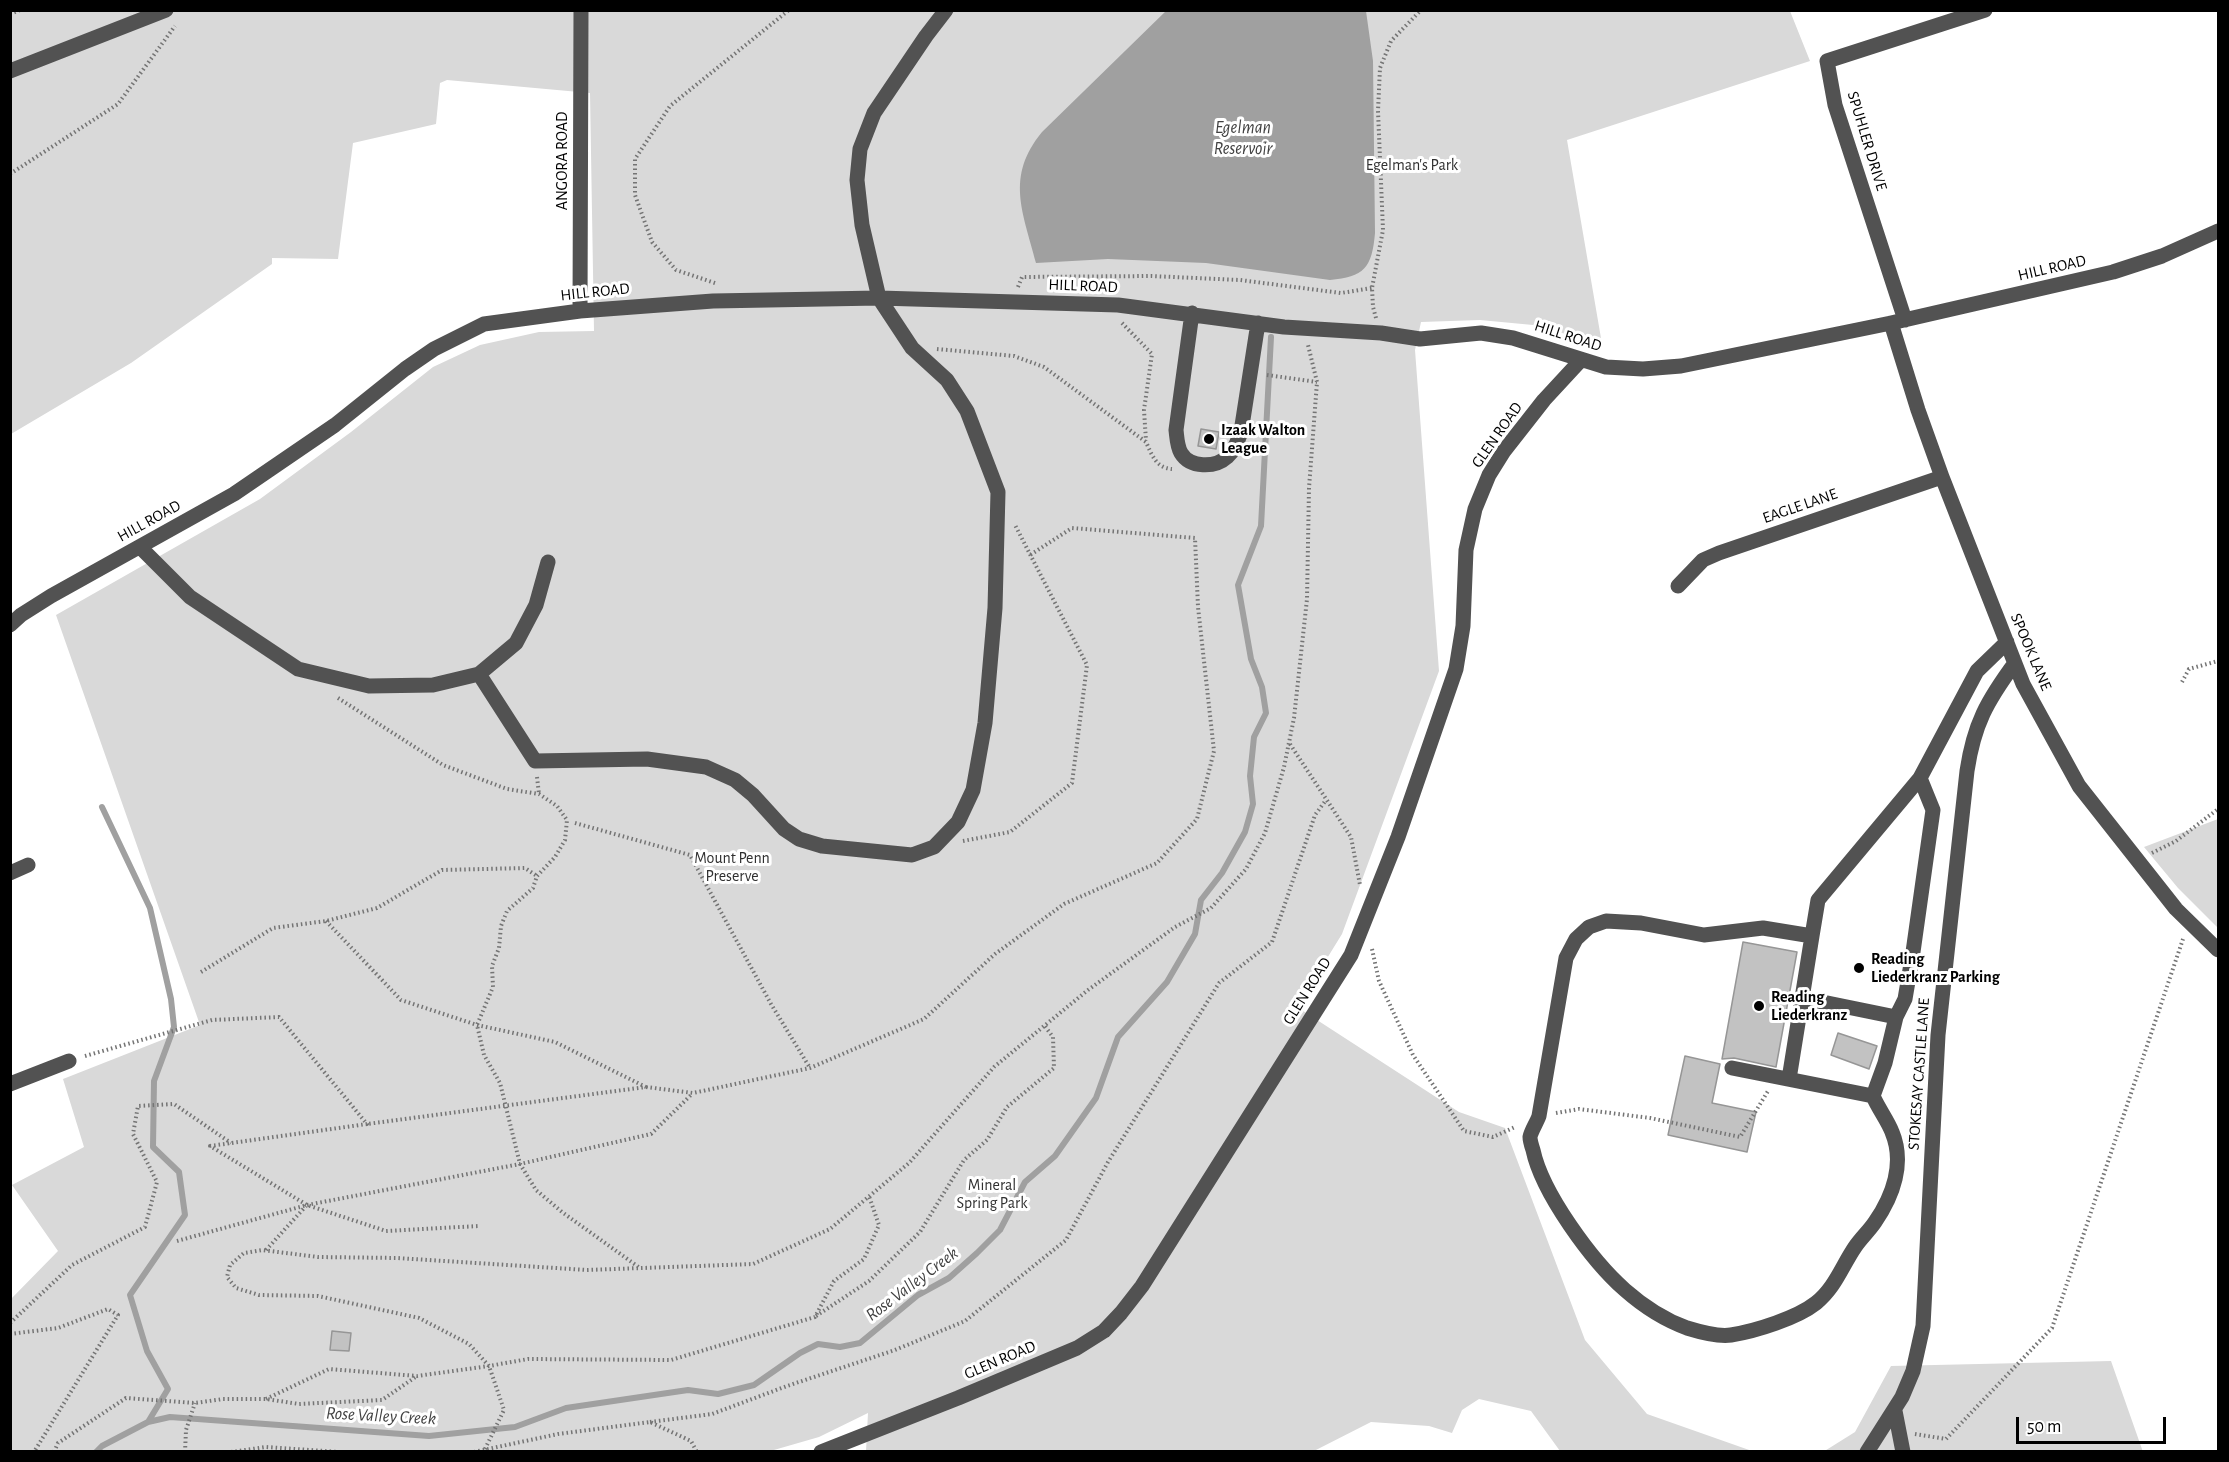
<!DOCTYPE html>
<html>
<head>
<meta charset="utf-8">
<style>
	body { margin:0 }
	#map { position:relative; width:2229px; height:1462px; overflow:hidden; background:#fff; font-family:"Alegreya Sans",sans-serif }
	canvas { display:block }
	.frame { position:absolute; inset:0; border:12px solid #000; pointer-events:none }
	.scale { position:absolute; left:2016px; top:1417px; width:150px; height:27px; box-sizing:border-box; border:3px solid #000; border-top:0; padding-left:8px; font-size:18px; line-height:21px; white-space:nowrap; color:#000; -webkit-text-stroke:4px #fff; paint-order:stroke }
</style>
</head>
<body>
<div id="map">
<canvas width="2229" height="1462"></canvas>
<div class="frame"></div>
<div class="scale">50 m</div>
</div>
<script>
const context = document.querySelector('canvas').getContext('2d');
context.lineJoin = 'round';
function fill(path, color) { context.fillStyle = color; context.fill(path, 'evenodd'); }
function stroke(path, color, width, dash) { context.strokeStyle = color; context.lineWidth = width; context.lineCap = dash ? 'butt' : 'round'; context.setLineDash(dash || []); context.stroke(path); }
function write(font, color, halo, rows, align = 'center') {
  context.font = font + ' "Alegreya Sans",sans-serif'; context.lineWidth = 6; context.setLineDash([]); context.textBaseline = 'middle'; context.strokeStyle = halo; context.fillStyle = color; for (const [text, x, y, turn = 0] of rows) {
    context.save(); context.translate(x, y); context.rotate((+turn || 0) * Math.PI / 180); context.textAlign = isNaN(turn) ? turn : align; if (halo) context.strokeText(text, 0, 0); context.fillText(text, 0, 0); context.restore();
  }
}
fill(new Path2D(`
	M11 11H1790L1810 61 1567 140 1602 344 1533 325 1480 320 1421 322 1415 350 1439 671 1342 934 1297 1007 1459 1112 1505 1128 1585 1340 1647 1414 1752 1451H1560L1531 1411 1479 1399 1462 1410 1452 1433 1429 1426 1371 1422 1312 1452 866 1451 868 1413 819 1437 767 1452 11 1451 10 1300 58 1251 12 1185 84 1147 63 1079 200 1025 56 615 260 499 351 432 433 367 480 345 539 332 594 331 590 93 447 80 440 83 436 124 353 143 338 259 272 258V264L131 363 11 434Z
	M2218 819V928L2178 888 2144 847Z
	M2111 1361 2143 1452H1823L1855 1432 1891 1366Z`), '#d9d9d9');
fill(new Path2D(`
	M1167 10 1366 11 1373 61 1375 233C1372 268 1364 277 1330 280L1206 263 1108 259 1036 263C1023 212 1005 177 1042 132Z`), '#a0a0a0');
stroke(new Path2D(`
	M102 807 150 908 171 999 174 1027 154 1081 153 1147 179 1172 185 1215 130 1295 147 1351 168 1389 148 1422
	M96 1452 102 1446 148 1422 170 1417 429 1436 515 1427 566 1408 688 1390 718 1394 754 1385 800 1353 818 1344 840 1347 860 1343 918 1295 949 1278 977 1253 1000 1230 1025 1182 1055 1156 1096 1098 1118 1037 1167 982 1195 934 1201 900 1222 873 1245 832 1253 804 1250 776 1254 737 1266 713 1262 687 1251 659 1238 585 1261 526 1271 337`), '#a0a0a0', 6);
const building = new Path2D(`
	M1201 429 1219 432 1216 449 1198 446Z
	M1743 942 1797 952 1776 1067 1734 1058 1722 1059Z
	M1838 1033 1877 1046 1869 1069 1831 1055Z
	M1685 1056 1720 1064 1712 1103 1756 1112 1747 1152 1668 1135Z
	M332 1331 351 1333 349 1351 330 1350Z`);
fill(building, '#c2c2c2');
stroke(building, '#969696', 1.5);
stroke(new Path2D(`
	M23 10H48
	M10 14 20 10
	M10 174 118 104 175 26
	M715 283 676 270 652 242 635 195V159L670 106 789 10
	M1018 287 1022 277 1151 276 1240 280 1341 293 1372 288
	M1376 318 1373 307 1372 288 1383 230 1378 111 1380 68 1391 41 1421 10
	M1122 323 1152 354 1144 410 1146 441
	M937 349 1014 356 1044 367 1146 442C1152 455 1156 468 1172 469
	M1267 375 1317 382
	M2182 682 2189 669 2218 661
	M338 698 443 765 507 789 539 794 557 806 567 820 565 840 555 857 537 876 533 888 507 911 501 926 499 948 492 966 493 987 477 1025 484 1055 500 1083 520 1164 536 1190 562 1212 640 1268
	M1290 744 1351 837 1360 885
	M537 777 539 794
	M575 823 690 855 771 1004 810 1068
	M963 841 1010 832 1072 783 1087 665 1015 525
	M2152 853 2176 841 2218 809
	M326 921 401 1000 477 1025 555 1042 646 1087 367 1124
	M1372 949 1379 981 1413 1055 1464 1131 1493 1137 1515 1127
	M201 972 273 928 326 921 377 908 442 870 525 868 537 876
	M85 1056 212 1020 279 1017 367 1124 210 1146 307 1205 386 1231 479 1226
	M646 1087 693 1093 810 1068 924 1019 995 954 1064 904 1157 863 1197 819 1214 751 1198 607 1195 538 1072 528 1030 555
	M1556 1113 1579 1109 1650 1118 1740 1137 1768 1091
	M177 1241 307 1205 520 1164 651 1134 692 1094
	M266 1250 306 1206
	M816 1316 869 1281 920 1232 964 1160 987 1140 1007 1107 1054 1068 1053 1037 1044 1025
	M10 1323 72 1265 145 1227 157 1182 133 1134 138 1106 174 1104 231 1143
	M10 1334 58 1328 108 1309 118 1315 34 1452
	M266 1399 329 1369 417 1376 489 1366 528 1359 671 1360 815 1317 834 1281 864 1259 879 1225 869 1196
	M650 1422 712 1414 787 1386 895 1350 965 1321 1066 1240 1108 1162 1219 983 1272 942 1315 815 1326 800
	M1915 1434 1946 1439 2052 1328 2183 939
	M485 1449 504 1410 489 1366 469 1344 419 1318 318 1296 259 1295 236 1288 227 1277 230 1265 244 1253 262 1250 318 1257 397 1258 587 1270 753 1264 830 1229 909 1163 994 1067 1088 990 1175 927 1211 908 1246 869 1265 833 1284 767 1294 718 1307 599 1309 488 1317 382 1308 345
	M54 1452 58 1443 126 1398 195 1403 223 1399H266L299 1404 382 1400 417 1376
	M185 1452 186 1430 195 1403
	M231 1452 266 1447 339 1452
	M474 1452 558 1434 650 1422 691 1441 697 1452`), '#747474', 4, [1.5, 3]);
stroke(new Path2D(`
	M10 71 166 10
	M580 311 581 10
	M1192 313 1176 430C1177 438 1177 446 1181 453 1190 468 1215 468 1227 457 1235 450 1237 442 1241 432L1258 323
	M1905 320 1835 105 1827 61 1985 10
	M1891 323 1918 410 1942 477 2023 684 2079 786 2176 909 2218 950
	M140 547 190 597 298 669 369 686 433 685 479 674 516 643 536 605 548 562
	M1678 586 1703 560 1719 553 1942 477
	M10 625 21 615 51 596 234 494 335 425 405 369 434 349 484 324 580 311 713 301 879 298 1118 305 1284 327 1381 333 1420 339 1481 333 1513 338 1606 367 1643 369 1681 366 1891 323 2113 272 2162 256 2218 231
	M479 674 535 761 647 759 706 767 735 780 753 795 784 829 799 839 822 846 912 855 934 847 958 822 973 790 985 723 995 608 998 492 967 411 947 380 912 348 879 298 862 225 857 180 860 149 874 113 926 36 946 10
	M10 873 28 865
	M1803 998 1896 1017 1905 999 1913 952 1933 810 1920 778
	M1732 1068 1873 1096C1878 1108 1888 1121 1892 1132 1905 1163 1893 1196 1875 1222 1869 1231 1861 1238 1855 1247 1842 1266 1835 1288 1816 1303 1797 1318 1756 1331 1731 1335 1718 1337 1700 1332 1687 1328 1665 1320 1642 1305 1625 1290 1592 1261 1542 1193 1533 1150 1532 1147 1530 1141 1530 1137 1531 1131 1537 1122 1539 1116L1566 958 1576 939 1589 927 1606 921 1641 923 1704 935 1763 928 1812 936 1818 900 1920 778 1977 671 2007 642
	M1789 1079 1812 936
	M10 1084 69 1061
	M1873 1096 1885 1063 1896 1017
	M1895 1411 1903 1452
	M821 1452 958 1398 1077 1348 1104 1331 1121 1313 1142 1286 1351 955 1398 837 1456 669 1463 626 1466 550 1475 509 1489 475 1504 451 1544 400 1581 360
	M1867 1452 1902 1397 1913 1371 1923 1326 1938 1035 1967 771C1974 724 1987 701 2015 663`), '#525252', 15);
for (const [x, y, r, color] of [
	[1209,439,6,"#000"],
	[1859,968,6,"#000"],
	[1759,1006,6,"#000"]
]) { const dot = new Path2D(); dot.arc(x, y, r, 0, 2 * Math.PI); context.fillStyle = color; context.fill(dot); stroke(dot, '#fff', 2); }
write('16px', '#000', '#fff', [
	["SPUHLER DRIVE",1867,141,73],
	["ANGORA ROAD",562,161,-90],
	["HILL ROAD",2052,268,-13],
	["HILL ROAD",1083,286,2],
	["HILL ROAD",595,292,-6],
	["HILL ROAD",1568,336,18],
	["GLEN ROAD",1497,435,-55],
	["EAGLE LANE",1800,506,-19],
	["HILL ROAD",149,521,-29],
	["SPOOK LANE",2031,652,67],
	["GLEN ROAD",1307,991,-58],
	["STOKESAY CASTLE LANE",1919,1074,-86],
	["GLEN ROAD",1000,1360,-23]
]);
write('16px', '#303030', '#fff', [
	["Egelman's Park",1412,165],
	["Mount Penn",732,858],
	["Preserve",732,876],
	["Mineral",992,1185],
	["Spring Park",992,1203]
]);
write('bold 16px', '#000', '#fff', [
	["Izaak Walton",1221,430],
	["League",1221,448],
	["Reading",1871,959],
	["Liederkranz Parking",1871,977],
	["Reading",1771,997],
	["Liederkranz",1771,1015]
], 'left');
write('italic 18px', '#414141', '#fff', [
	["Egelman",1243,128],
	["Reservoir",1243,149],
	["Rose Valley Creek",912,1284,-37],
	["Rose Valley Creek",381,1416,3]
]);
</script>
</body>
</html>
